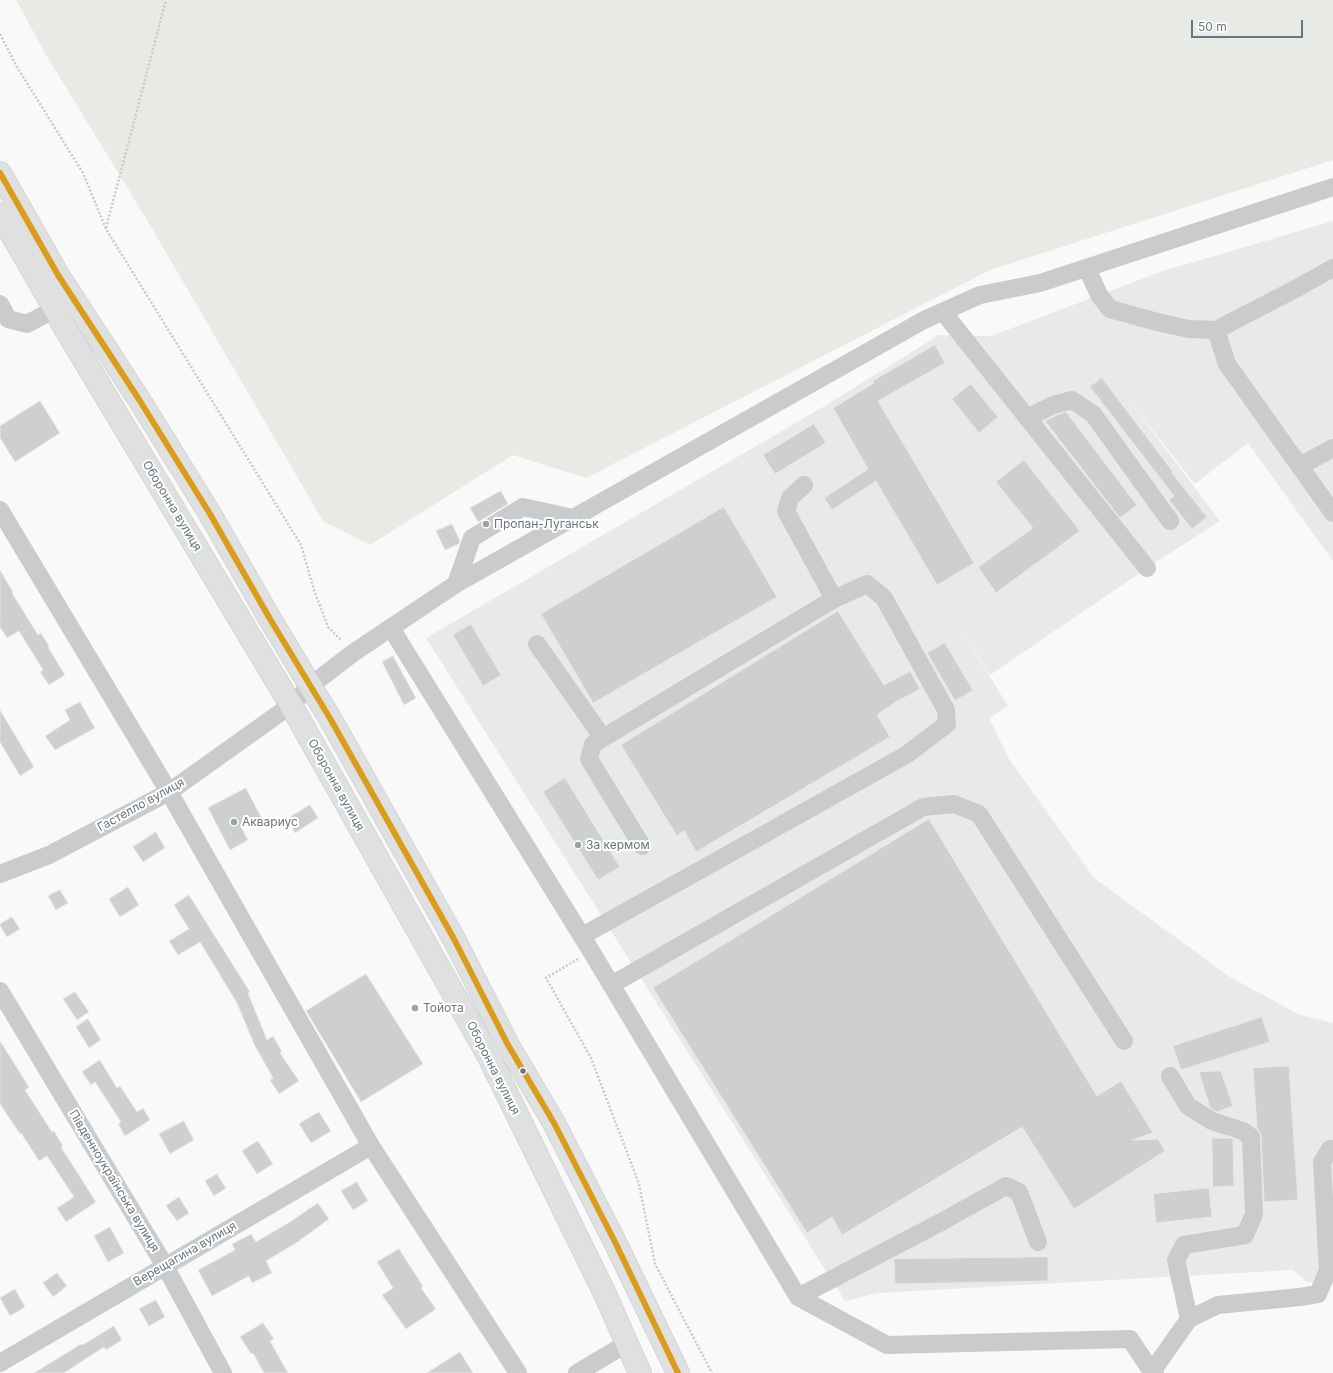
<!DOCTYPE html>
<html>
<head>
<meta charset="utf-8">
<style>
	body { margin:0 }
	#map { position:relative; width:1333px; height:1373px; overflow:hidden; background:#f9f9f9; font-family:Inter,sans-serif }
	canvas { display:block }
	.scale { position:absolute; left:1191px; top:20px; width:112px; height:18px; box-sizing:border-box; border:2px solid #667580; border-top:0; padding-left:5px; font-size:12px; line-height:14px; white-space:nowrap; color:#667580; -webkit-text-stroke:3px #fff; paint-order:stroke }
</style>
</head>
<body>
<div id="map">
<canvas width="1333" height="1373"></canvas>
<div class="scale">50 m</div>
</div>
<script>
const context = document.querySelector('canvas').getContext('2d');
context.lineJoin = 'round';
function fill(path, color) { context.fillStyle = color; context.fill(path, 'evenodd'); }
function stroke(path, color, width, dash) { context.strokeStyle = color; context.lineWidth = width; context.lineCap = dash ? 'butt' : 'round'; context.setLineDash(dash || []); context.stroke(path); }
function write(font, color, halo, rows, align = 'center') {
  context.font = font + ' Inter,sans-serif'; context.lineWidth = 4; context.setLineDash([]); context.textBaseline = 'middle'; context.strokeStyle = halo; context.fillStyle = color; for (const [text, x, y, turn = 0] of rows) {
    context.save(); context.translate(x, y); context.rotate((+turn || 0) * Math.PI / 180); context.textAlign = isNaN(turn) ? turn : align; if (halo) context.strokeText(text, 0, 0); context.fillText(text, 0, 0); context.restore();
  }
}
fill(new Path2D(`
	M1333 221V561L1248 443 1195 484 1122 391 1220 521 1153 564 990 675 960 628 1008 706 989 718 1009 759 1094 878 1230 977 1300 1015 1333 1023V1282L1331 1280 1307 1282 1293 1270 878 1293 845 1301 426 638 823 407 939 335 991 336 1163 271Z`), '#e8e9e9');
fill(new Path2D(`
	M16 0H1333V160L990 270 586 478 513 455 370 545 323 521 147 220 45 53Z`), '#e8eae6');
const building = new Path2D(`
	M935 345 945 363 878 401 974 563 937 585 876 481 832 510 824 498 868 469 833 408 874 383 873 381Z
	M1102 378 1173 472 1172 473 1207 517 1192 529 1169 500 1174 496 1090 387Z
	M971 384 998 417 979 433 952 399Z
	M40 401 60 433 15 462 0 438V426Z
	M1066 412 1137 505 1120 518 1045 421 1057 415Z
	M814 424 826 443 775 474 763 455Z
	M1024 460 1080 531 996 593 978 567 1033 528 996 482Z
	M501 491 508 504 478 522 470 508Z
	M724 507 777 597 593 703 541 614Z
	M452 524 460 541 459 544 445 550 436 531Z
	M0 570 13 592 12 593 38 635 41 633 49 646 48 647 65 675 49 685 40 672 43 670 19 631 7 638 0 627Z
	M838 611 884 685 910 671 920 689 894 703 877 715 890 737 696 852 684 830 677 836 621 745Z
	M471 624 501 675 483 686 453 635Z
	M945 643 973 690 955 701 927 653Z
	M393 656 416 698 404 705 382 662Z
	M80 702 95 728 55 750 45 736 70 720 65 710Z
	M0 710 34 767 20 776 0 742Z
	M565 778 620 867 598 880 543 792Z
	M246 788 261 817 241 827 248 840 230 850 208 808Z
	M310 805 318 818 295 833 287 819Z
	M929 819 1097 1096 1121 1081 1153 1133 1132 1140 1158 1139 1165 1151 1074 1209 1022 1127 842 1235 832 1217 807 1233 653 988Z
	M156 832 165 848 143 862 133 847Z
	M128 887 139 905 120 917 109 899Z
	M60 890 68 903 56 910 48 896Z
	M189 895 250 992 248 993 267 1040 273 1036 282 1052 280 1053 299 1081 279 1094 270 1080 273 1078 254 1044 237 1003 200 942 178 955 169 941 189 929 174 905Z
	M12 917 20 929 7 937 0 926V924Z
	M366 974 423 1064 361 1102 306 1011Z
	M75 992 89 1012 77 1020 63 999Z
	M1262 1017 1270 1042 1181 1070 1173 1046Z
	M88 1019 101 1040 89 1048 76 1027Z
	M0 1041 29 1087 25 1090 52 1132 54 1131 63 1146 61 1147 96 1202 66 1222 57 1208 74 1197 47 1156 39 1161 21 1133 20 1134 0 1104Z
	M100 1060 117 1088 120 1086 137 1112 143 1108 150 1120 125 1136 118 1124 121 1122 95 1082 91 1085 82 1072Z
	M1289 1066 1298 1200 1264 1202 1261 1137 1260 1132 1257 1128 1253 1068Z
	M1221 1071 1233 1106 1217 1112 1210 1108 1199 1072Z
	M319 1112 331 1131 311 1143 299 1124Z
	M184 1121 194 1140 170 1154 159 1134Z
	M1212 1138H1230L1233 1139 1234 1186 1213 1187Z
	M258 1141 273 1164 257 1174 242 1151Z
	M217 1174 226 1188 214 1196 205 1181Z
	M357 1182 368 1201 353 1210 341 1191Z
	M1209 1188 1212 1217 1156 1223 1153 1194Z
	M179 1197 189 1213 177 1221 166 1206Z
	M318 1203 329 1219 296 1243 266 1261 272 1273 252 1283 249 1276 212 1296 198 1270 235 1250 232 1244 251 1234 256 1242 290 1222Z
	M110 1227 124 1253 108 1262 94 1236Z
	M399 1249 423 1286 421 1288 436 1309 406 1329 382 1295 393 1288 377 1262Z
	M1048 1257V1281L895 1284 894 1259Z
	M57 1273 67 1286 53 1297 43 1283Z
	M15 1289 25 1307 10 1316 0 1298Z
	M156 1300 165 1317 149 1326 139 1309Z
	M263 1323 274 1339 270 1341 288 1373H264L253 1353 251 1354 240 1337Z
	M114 1326 122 1340 106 1350 104 1347 64 1373H34L81 1344 82 1345Z
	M460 1352 473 1373H427Z`);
fill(building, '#ced0d0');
stroke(building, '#e8e8e8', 1);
const major = new Path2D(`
	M0 173 58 275 140 401 210 514 270 619 331 720 454 939 508 1045 554 1123 615 1242 678 1373
	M0 214 55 309 62 323 291 705 488 1055 605 1294 640 1373`);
stroke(major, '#d4d5d6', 24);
stroke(new Path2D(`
	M0 34 17 67 83 173 106 229 301 545 314 590 328 627 342 641
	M106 228 166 0
	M578 959 546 978 591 1058 639 1184 655 1264 712 1373`), '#c8c9ca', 2.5, [2, 2]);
stroke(new Path2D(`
	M1087 268 1099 295 1110 309 1161 323 1189 329 1216 330 1301 286 1333 268
	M0 304 8 319 27 324 55 309
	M943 312 1147 568
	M1216 330 1227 364 1333 513
	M1027 418 1053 405 1072 400 1093 414 1170 521
	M1300 466 1333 448
	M804 485 790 498 786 511 834 599
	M0 510 169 792 371 1146 518 1373
	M456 584 472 538 523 507 573 518
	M391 628 591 951 798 1297 887 1345 1130 1339 1152 1372 1155 1373
	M537 644 603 738
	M0 874 49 855 169 792 291 705 310 686 353 653 456 584 924 320 980 295 1040 283 1333 187
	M582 936 906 755 947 724 946 710 884 598 867 584 834 599 593 744 589 759 642 846
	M611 985 923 807 954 804 979 814 1124 1041
	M0 991 165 1266 223 1373
	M1170 1076 1188 1106 1212 1121 1243 1131 1251 1137 1254 1214 1245 1235 1184 1245 1176 1260 1189 1319
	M798 1297 943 1221 1006 1186 1019 1192 1038 1242
	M0 1363 371 1146
	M577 1373 626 1344
	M1151 1373 1189 1319 1218 1305 1300 1297 1318 1294 1328 1270 1322 1162 1330 1149H1333`), '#cacbcc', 18);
stroke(major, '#dfe0e0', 22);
stroke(new Path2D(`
	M0 173 58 275 140 401 210 514 270 619 331 720 454 939 508 1045 554 1123 615 1242 678 1373`), '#da9c1a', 6);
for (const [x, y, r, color] of [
	[486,524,4,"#99a3aa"],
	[234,822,4,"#99a3aa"],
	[578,845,4,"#99a3aa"],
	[415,1008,4,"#99a3aa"],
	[523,1071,3.5,"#667580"]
]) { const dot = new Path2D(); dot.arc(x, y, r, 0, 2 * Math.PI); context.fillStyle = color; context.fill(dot); stroke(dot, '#fff', 1.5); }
write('12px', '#667580', '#fff', [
	["Оборонна вулиця",172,506,59],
	["Оборонна вулиця",336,785,61],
	["Гастелло вулиця",141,805,-29],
	["Оборонна вулиця",493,1068,63],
	["Південноукраїнська вулиця",114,1181,59],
	["Верещагина вулиця",185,1254,-30]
]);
write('12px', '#667580', '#fff', [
	["Пропан-Луганськ",494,524],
	["Аквариус",242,822],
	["За кермом",586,845],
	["Тойота",423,1008]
], 'left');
</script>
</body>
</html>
